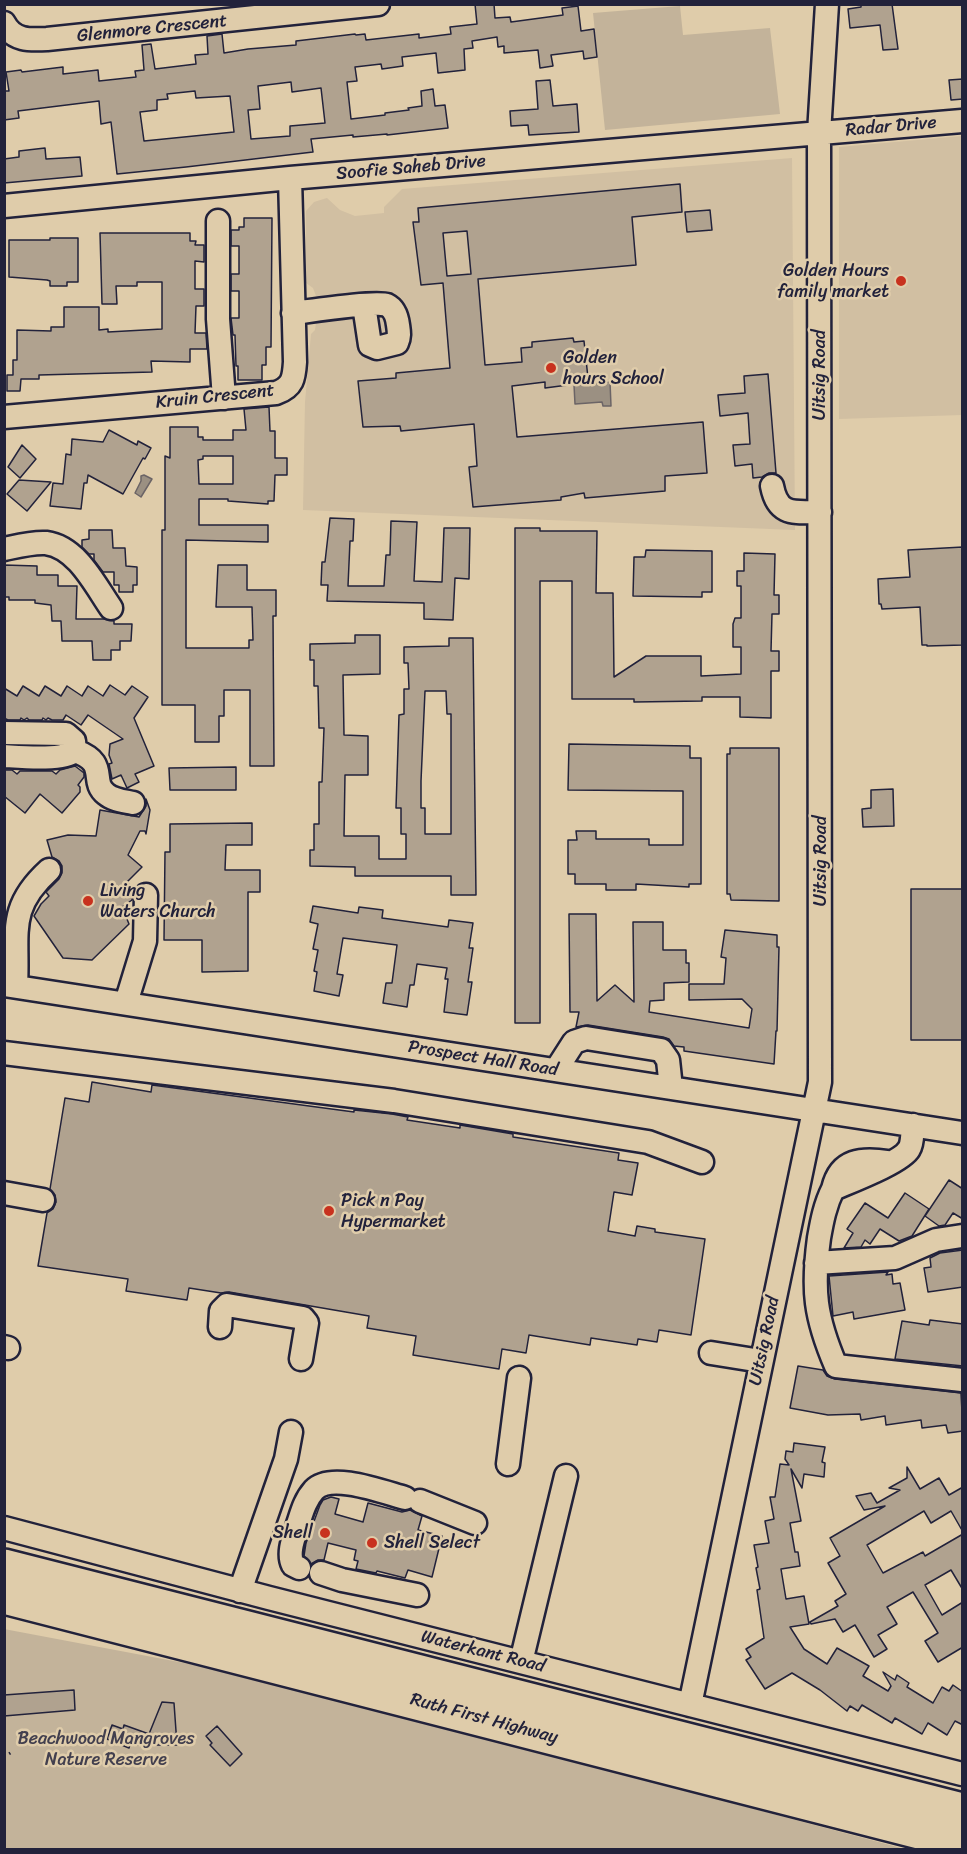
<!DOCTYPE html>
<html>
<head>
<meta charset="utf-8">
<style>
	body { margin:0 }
	#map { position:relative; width:967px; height:1854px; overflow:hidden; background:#dfccaa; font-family:Sriracha,sans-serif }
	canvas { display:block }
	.frame { position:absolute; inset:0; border:6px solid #22223b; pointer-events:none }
</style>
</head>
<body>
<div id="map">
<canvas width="967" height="1854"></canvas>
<div class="frame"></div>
</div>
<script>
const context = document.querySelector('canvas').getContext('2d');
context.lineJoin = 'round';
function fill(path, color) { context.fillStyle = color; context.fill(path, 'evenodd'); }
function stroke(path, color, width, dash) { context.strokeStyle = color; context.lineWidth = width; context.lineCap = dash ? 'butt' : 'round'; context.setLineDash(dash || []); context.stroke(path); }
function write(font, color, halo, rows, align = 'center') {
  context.font = font + ' Sriracha,sans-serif'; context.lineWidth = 5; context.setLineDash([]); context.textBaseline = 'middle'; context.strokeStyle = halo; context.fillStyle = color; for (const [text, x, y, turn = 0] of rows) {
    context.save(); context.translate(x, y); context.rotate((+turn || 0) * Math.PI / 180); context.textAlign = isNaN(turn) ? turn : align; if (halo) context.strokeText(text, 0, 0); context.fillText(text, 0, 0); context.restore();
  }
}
fill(new Path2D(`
	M962 136V415L839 419V147Z
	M792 158 795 530 303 510 305 402 311 334 315 330 316 323H320L319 297 316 296 313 288 306 283V211L314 202 327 198 340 210 355 216 384 213V207L402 189Z`), '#d1bfa2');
fill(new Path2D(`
	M680 6 683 35 770 28 780 114 605 130 593 13Z
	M4 1629 253 1676 905 1849H5Z`), '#c3b39a');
const water = new Path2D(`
	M610 382 611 406H603L602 402 575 404 574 385Z
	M144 475 152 479 141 497 135 493 141 481V476Z`);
fill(water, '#9b9082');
stroke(water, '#6b6466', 1.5);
const building = new Path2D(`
	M475 4H494L495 18 510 17 511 22 563 15 562 8 578 6 581 31 594 29 597 57 584 59 583 51 551 55 553 66 540 68 538 50 504 53V46L498 47 497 37 472 41 473 48 464 49 465 70 438 73 436 53 402 57 403 66 382 69 381 64 355 67 357 81 347 82 351 119 385 115V113L409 110 408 108 422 106 421 91 433 89 435 106 445 105 448 128 387 135V134L353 137V135L311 139 313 152 186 167 117 174 111 122 101 124 99 101 18 111 19 118 4 120V91H9L6 72 21 70 22 72 63 67V74L98 70 99 81 136 77 135 71 144 70 142 45 151 44 155 69 196 64 195 55 208 54 207 36 222 34 224 53 248 49 296 45V41L355 34 356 35 365 34 366 40 419 34V38L451 34 450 27 477 24ZM291 82 292 92 321 88 325 123 290 126V136L251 139 248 110 260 109 258 86ZM195 91 196 98 230 96 234 132 144 141 140 112 157 110V100L168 99 167 94Z
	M861 4H892L898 49 883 50 880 25 850 28 848 9 861 7Z
	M963 79V99L951 100 949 80Z
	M550 80 553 106 577 104 579 132 529 135 528 125 511 126 510 111 538 109 536 81Z
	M45 148 46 159 80 157 82 176 4 183V159L19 157V151Z
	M680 184 682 212 632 217 636 265 478 279 485 365 522 362 521 348 532 347V342L573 338 574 342 584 341 588 378 567 381 568 385 545 388V382L512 386 517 437 703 422 707 473 665 476V491L585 498 584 493 561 497V500L473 507 469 467 477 466 474 424 401 431 400 426 363 427 358 381 396 378V373L450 368 443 283 421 285 413 222H419L418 208ZM467 231 471 274 447 276 443 233Z
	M710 210 712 230 687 232 685 212Z
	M244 218H272L271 347H266V365H262V380H238V366H236L235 335H233L231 318H239V291H231V274H239V246H231V230H239V227H244Z
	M100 233H190V241H196L195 245H204V262L195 261V289H204V306H196L195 333H206L207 349H190V362L151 361 152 372 39 375V379H21L20 391H7V375H13V360H17V330L51 331V327H64V307H99V330L108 329V332L162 329V282H137V286H116L117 304H102Z
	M50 238H78V282H67V286H50V281L47 280 9 277V240H50Z
	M768 374 776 473H769L762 477 753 478 752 464 735 466 733 445 750 444 748 413 720 416 718 395 745 393 744 376Z
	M269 407 270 431H275V458H287V475H275L274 501H268V504L228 501V499H199V525H268V542L186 540V648H249V640H253L252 607H216L218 565H247V590H276V616H273L274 766H250V690H224V716H219V742H195V705H162V530H165V456L170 458V427H198V437H203V440H233V430H246L244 409ZM203 456H233V484H199L198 460 203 459Z
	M109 430 137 445 138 441 151 448 145 459 143 458 123 494 88 475 87 483H84L81 509 50 506 53 483 63 484 66 454 71 455 72 439 103 442Z
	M22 445 36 459 20 478 8 467Z
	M19 480 51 482 27 511 7 494Z
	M330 518 354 519 353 541H350L348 586H384L386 555H390L391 521 417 522 414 581 442 582 444 528H470L469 579 455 578 453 620 424 619V603L327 601 328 585H321L322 562H325Z
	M515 528H540V531H597L596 593H613L614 677 646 656H701V676L741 674V647H733V624L735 618H741V586H737V571H744V553L775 554 774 595H779V614H772L771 651H779V671H771V718L740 717V697H702V701L634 702V699H572V581H540V1023H515Z
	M89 530H112L113 548H125L126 566 137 567V585H133V592H119V585H114V572H103L94 560V554H89L82 547V540L89 539Z
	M963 547V645L927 646V645H922L920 607 882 609 881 604H879L878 579 910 577 908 550Z
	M646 550 712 551V592H702V597L633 596 634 557H645Z
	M4 565 37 566V575H58V586H77L76 619H104L114 621V624H132L131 641H120V650H111V660H93L92 641H62L61 621H52L51 605 35 603V600H9V597H4Z
	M355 635H380V674L343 675 344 735 368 736V775H345L344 836H379V859H406V834H401V808H396L399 715 404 714V689H409L408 663H404V647L449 646V638H473L476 895H451V876H355V867L310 866V850H314V824H319V782H322L324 728H319L318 686H314V660H310V644L355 643ZM425 691H446L447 714H451V834H425V808H421V781Z
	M110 685 125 695 132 686 148 697 134 718 154 766 135 774 139 782 127 788 121 775 112 779 109 764 112 763 109 755 110 744 123 739 88 715 81 725 66 715 63 720H52L48 718 46 720 43 718 42 720H29L27 718 24 720 21 718 20 720H8L4 718V688L17 696 23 686 39 696 45 686 61 696 67 686 82 696 88 686 103 696Z
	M569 744 690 746V758H701V884H689V887L636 884V890H606V884H575V874H568V840H577L576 831H596V839H649V845H683V791L568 790Z
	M730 748H779V901L731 900 730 894H727V754H730Z
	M75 766 84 773V777L78 785 80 787V792L62 813 40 794 25 813 4 796V770H12L17 774 20 771H52L56 774 60 770Z
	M236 767V790H170L169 768Z
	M893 789 894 826 863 827 862 809 871 808V790Z
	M146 799 150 810 146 834 145 831H140L128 855 142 867 127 882 134 890 132 900 122 907 129 924 92 960 63 958 34 916 41 904 49 896 46 892 59 879 62 873V866L59 861 52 857 47 840 68 835 96 836 100 810 139 817 146 806Z
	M252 823V845H226L225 870H260V892H248V971L202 972V940H164L165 852H170V824Z
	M911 889H963V1040H911Z
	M313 906 358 913 359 907 383 910 382 918 448 927 449 920 473 923 469 948H473L468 982H472L467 1015 444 1012 448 979H445L447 968 417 964 414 985H410L407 1007 383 1003 386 983H392L397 945 343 938 337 974 343 975 339 996 314 991 317 972 314 971 318 950 313 949 318 924 310 922Z
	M569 914H596L597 1001 615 985 634 1002 633 922H663V950H686V963H689V982L664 983V1000L650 1001 649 1012 749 1028 752 1009 742 999 689 1000V984H724L726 958 721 957 725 930 777 935V947H779L777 1031H776L774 1064 684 1051V1047L674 1046 669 1039 663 1037 588 1025 576 1027 579 1012H570Z
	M92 1082 151 1092 152 1085 354 1112V1110L392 1114 408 1117 407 1120 460 1128V1125L513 1134V1137L619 1153 618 1160 638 1163 632 1195 614 1192 608 1231 635 1236 637 1226 655 1229V1232L705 1239 691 1335 659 1330 657 1342 638 1339 637 1345 591 1338 590 1345 529 1335 526 1353 502 1349 499 1369 413 1355 416 1336 367 1328 369 1316 229 1292 221 1293 189 1288 187 1300 126 1291 128 1279 38 1266 47 1213 53 1209 56 1202 55 1195 50 1189 65 1098 89 1102Z
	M949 1180 963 1189V1219L953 1213 945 1225 939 1226 925 1216Z
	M905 1193 929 1209 912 1236 899 1241 880 1229 870 1244 865 1240 861 1247 844 1248 853 1233 847 1229 865 1203 888 1218Z
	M963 1250V1287L928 1292 924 1268 931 1267 930 1258 940 1253Z
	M888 1272 886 1275 892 1274 893 1284 900 1283 905 1310 854 1319 853 1312 833 1316 829 1276Z
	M930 1320 963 1324V1366L895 1359 902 1321 929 1325Z
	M798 1366 823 1370 827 1376 835 1379 961 1393 963 1431 948 1433 946 1425 922 1428 921 1420 886 1425 885 1416 861 1420 860 1414 828 1415 790 1408Z
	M794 1443 825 1447 822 1462 825 1463 824 1477 804 1474 802 1488 791 1469 801 1521 790 1523 795 1552H798L800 1566 781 1569 786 1599 804 1596 809 1624 790 1627 804 1649 827 1664 837 1648 869 1666 863 1676 888 1691 891 1686 883 1672 895 1680 897 1675 909 1683 907 1687 933 1703 942 1687 949 1691 953 1685 963 1692V1725L955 1721 947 1735 928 1723 922 1734 895 1718 892 1723 862 1705 858 1711 850 1706 847 1711 820 1690 792 1673 765 1689 746 1660 751 1657 746 1649 764 1638 757 1590 760 1589 756 1568 758 1567 754 1545 769 1543 765 1521 774 1519 770 1497H775L780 1464 789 1465 785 1459 786 1451 793 1452Z
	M907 1467 920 1489 939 1478 949 1495 963 1487V1532L951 1511 931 1523 924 1511 867 1545 883 1573 923 1552 925 1556 963 1534V1590L951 1570 925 1585 942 1615 963 1602V1647L938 1662 925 1641 938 1633 913 1592 887 1607 897 1624 878 1635 887 1649 874 1657 855 1625 843 1632 835 1619 811 1624 810 1622 838 1606 835 1601 846 1594 828 1563 840 1556 830 1538 885 1506 864 1510 856 1496 871 1493 877 1503 900 1490 889 1488 907 1478Z
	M331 1497 339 1499 335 1514 363 1522 368 1503 402 1512 410 1510 422 1516 418 1530 442 1536 432 1577 408 1570 405 1578 377 1571 376 1573 356 1569 358 1561 354 1560 356 1550 328 1543 324 1560H318L311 1564 304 1556 306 1543 320 1505 323 1500Z
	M74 1690 75 1710 4 1716V1695Z
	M162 1702 174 1703 177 1745H130L129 1748 107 1739 112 1725 123 1729 124 1725 149 1734Z
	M217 1726 242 1754 230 1766 210 1745 212 1743 206 1736Z`);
fill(building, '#b0a28f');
stroke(building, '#22223b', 1.5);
const minor = new Path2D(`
	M4 23C13 41 30 40 47 39L378 4
	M4 206 290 178 962 121
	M218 221V319L224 398
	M293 313C310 311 376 301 387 305 395 309 397 317 398 325 399 332 400 336 397 343L377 348 370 345 364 305
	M4 417 276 393C293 387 294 378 295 362L290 178
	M772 486C778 517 795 512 820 512
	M4 549C18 546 33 542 46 543 77 547 95 585 111 608
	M4 733 66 734 74 741 75 751
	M4 756C21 757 62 761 75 751 110 763 89 781 106 794 113 800 124 801 133 803
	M4 985 962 1133
	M16 986C19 934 6 909 49 870
	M126 1003 145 941 146 895
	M4 1053 394 1101 648 1142 702 1162
	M556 1070 574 1042 586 1038 661 1050 668 1060 671 1088
	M888 1162C862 1158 840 1159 833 1189 849 1182 902 1162 909 1149 913 1143 912 1132 913 1125
	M833 1189C825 1205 822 1221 819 1238 812 1290 815 1317 836 1366L962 1380
	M4 1193 43 1200
	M816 1263 895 1258 936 1240 962 1236
	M220 1327 221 1311 227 1305 303 1318 307 1323 301 1359
	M4 1347 8 1348
	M711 1353 761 1361
	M508 1464 519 1378
	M420 1501 475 1523
	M4 1528 269 1598 962 1774
	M299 1568 293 1565C287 1553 294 1537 298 1524 302 1512 305 1500 314 1490 331 1472 383 1492 405 1498
	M321 1573 342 1580 417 1595
	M240 1591 286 1459 291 1432
	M521 1662 566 1476
	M690 1705 820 1082 819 133 827 4`);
const highway = new Path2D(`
	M4 1566 962 1810
	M4 1597 962 1843`);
stroke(minor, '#22223b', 27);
stroke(highway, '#22223b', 38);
stroke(new Path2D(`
	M4 1757 12 1752`), '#22223b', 3, [1.5, 4.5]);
stroke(minor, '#dfccaa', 22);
stroke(highway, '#dfccaa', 33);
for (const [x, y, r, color] of [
	[901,281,6,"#c8321e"],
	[551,368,6,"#c8321e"],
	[88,901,6,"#c8321e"],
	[329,1211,6,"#c8321e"],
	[325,1533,6,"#c8321e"],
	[372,1543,6,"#c8321e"]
]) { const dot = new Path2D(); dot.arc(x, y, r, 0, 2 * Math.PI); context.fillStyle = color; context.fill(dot); stroke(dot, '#dfccaa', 2); }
write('18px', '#22223b', '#dfccaa', [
	["Glenmore Crescent",152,29,-6],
	["Radar Drive",891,127,-5],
	["Soofie Saheb Drive",411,168,-5],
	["Uitsig Road",820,375,-90],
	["Kruin Crescent",215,397,-6],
	["Uitsig Road",821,861,-90],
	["Prospect Hall Road",483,1059,9],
	["Uitsig Road",765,1341,-78],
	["Waterkant Road",483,1652,14],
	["Ruth First Highway",484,1719,15]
]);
write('18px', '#22223b', '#dfccaa', [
	["Golden Hours",889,271,"right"],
	["family market",889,292,"right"],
	["Golden",563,358],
	["hours School",563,379],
	["Living",100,891],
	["Waters Church",100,912],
	["Pick n Pay",341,1201],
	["Hypermarket",341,1222],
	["Shell",313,1533,"right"],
	["Shell Select",384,1543]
], 'left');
write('18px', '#423f4e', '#dfccaa', [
	["Beachwood Mangroves",106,1739],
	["Nature Reserve",106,1760]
]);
</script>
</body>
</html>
